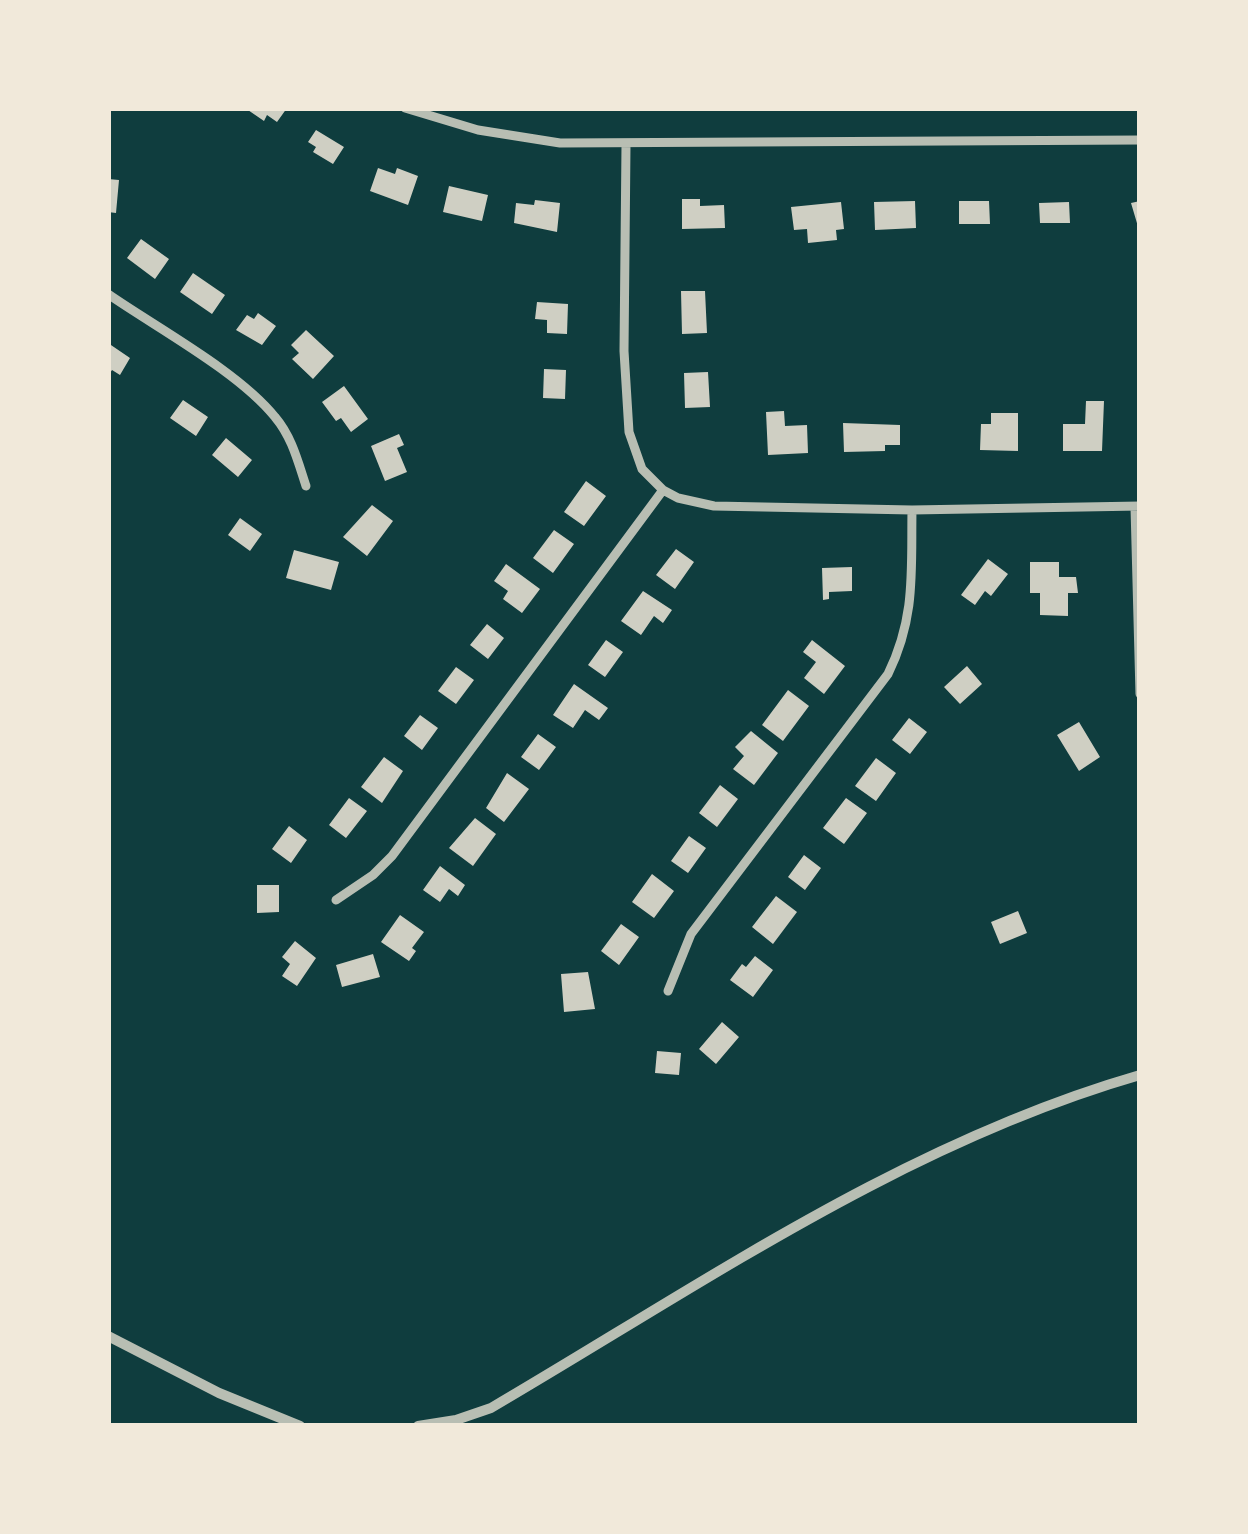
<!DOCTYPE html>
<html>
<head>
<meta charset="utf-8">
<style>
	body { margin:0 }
	#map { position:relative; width:1248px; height:1534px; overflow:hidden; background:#0f3d3e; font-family:Inter,sans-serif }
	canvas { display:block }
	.frame { position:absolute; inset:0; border:111px solid #f1e9da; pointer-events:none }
</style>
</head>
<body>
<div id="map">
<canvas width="1248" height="1534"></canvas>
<div class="frame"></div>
</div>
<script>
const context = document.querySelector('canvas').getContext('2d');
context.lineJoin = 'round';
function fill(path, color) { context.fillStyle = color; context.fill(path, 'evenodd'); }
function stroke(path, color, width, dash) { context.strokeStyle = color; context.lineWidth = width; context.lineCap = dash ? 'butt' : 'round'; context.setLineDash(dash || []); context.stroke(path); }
fill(new Path2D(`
	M245 108H287L277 122 267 115 264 121Z
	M316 130 344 147 333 164 313 152 316 147 308 142Z
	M378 168 395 174 397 168 418 176 408 205 370 191Z
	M108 179 119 180 116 213 108 212Z
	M449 186 488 195 482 221 443 212Z
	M682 199H700V206L724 205 725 228 682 229Z
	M535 200 560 203 557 232 514 223 516 203 534 205Z
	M915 201 916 228 875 230 874 202Z
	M959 201H989L990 224H959Z
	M1140 201V229L1139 230 1131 203Z
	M841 202 844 229 836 230 837 240 808 243 807 229 794 230 791 207Z
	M1069 202 1070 223H1040L1039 203Z
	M141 239 169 259 155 279 127 258Z
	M193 273 225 295 212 314 180 292Z
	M681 291H705L707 333 682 334Z
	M537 302 568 304 567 334 547 333V320L535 319Z
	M258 313 276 326 262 345 236 330 247 315 254 319Z
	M306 330 334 356 313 379 292 359 299 353 291 345Z
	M108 343 130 358 120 375 112 370 108 376Z
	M544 369 566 370 565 399 543 398Z
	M708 372 710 407 685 408 684 373Z
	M344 386 368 419 351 432 341 418 336 421 322 402Z
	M183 400 208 417 196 436 170 418Z
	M1086 401H1104L1102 451H1063V424H1085Z
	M784 411 785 426 807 425 808 453 768 455 766 412Z
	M991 413H1018V451L980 450 981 424H991Z
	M843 423 900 425V445H885V451L844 452Z
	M399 434 404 445 397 448 407 472 385 481 371 446Z
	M226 438 252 460 238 477 212 455Z
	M586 481 606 496 584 526 564 512Z
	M372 505 393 521 367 556 343 537Z
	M240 518 262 534 250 551 228 535Z
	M554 530 574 544 553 573 533 558Z
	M676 549 694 562 675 589 656 575Z
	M294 550 339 562 331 590 286 578Z
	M988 559 1008 574 991 596 985 591 975 605 961 595Z
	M1030 562H1059V577H1076L1078 593H1068V616L1040 615V593H1030Z
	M506 564 540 589 522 613 503 599 508 591 494 581Z
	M852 567V591L829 592V599L823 600 822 568Z
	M643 591 672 610 663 623 654 616 641 635 621 621Z
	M487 624 504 638 488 659 470 645Z
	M606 640 623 652 605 677 588 665Z
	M812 640 845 666 824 694 804 678 816 662 803 652Z
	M967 666 982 684 960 704 944 687Z
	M456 667 474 680 456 704 438 691Z
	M574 684 608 708 599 720 585 710 573 728 553 715Z
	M788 690 809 706 783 741 762 725Z
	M420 715 438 728 422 750 404 736Z
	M909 718 927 732 910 754 892 740Z
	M1079 722 1100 757 1079 771 1057 735Z
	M751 731 778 753 754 785 733 769 744 756 735 747Z
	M538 734 556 747 539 770 521 757Z
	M384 757 403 771 382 803 361 787Z
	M876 758 896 773 876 801 855 786Z
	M507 773 529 789 504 822 486 808Z
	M720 785 738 799 717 827 699 813Z
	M349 798 367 811 346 838 329 825Z
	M846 798 867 813 844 844 823 828Z
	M475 818 496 834 473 866 449 848Z
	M289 826 307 840 291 863 272 849Z
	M689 836 706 848 688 873 671 861Z
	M804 855 821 868 805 890 788 877Z
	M440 866 465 885 458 896 449 889 440 902 423 890Z
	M652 874 674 891 654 918 632 902Z
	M257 885H279V912L257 913Z
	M776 896 797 912 773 944 752 927Z
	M1018 911 1027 933 1000 944 991 922Z
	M400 915 424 932 412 948 416 951 409 961 381 942Z
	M621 924 639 937 619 965 601 951Z
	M295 941 316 958 297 986 282 976 290 964 282 957Z
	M373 954 380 977 342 987 336 965Z
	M755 956 773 970 753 997 730 980 742 964 746 967Z
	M588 972 595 1009 564 1012 561 974Z
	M722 1022 739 1037 716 1064 699 1049Z
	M657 1051 681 1053 679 1075 655 1073Z`), '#cfcfc3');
stroke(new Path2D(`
	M405 108 478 130 560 143 1140 140
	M626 145 624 351 629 432 642 469 663 490 678 498 714 506 912 510 1140 506
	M108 294C157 328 239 372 275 417 292 437 298 462 306 486
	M1135 507 1140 694
	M336 900 373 875 392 856 663 490
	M668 991 691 934 888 674C916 617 911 571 912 510`), '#b8beb3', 9);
stroke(new Path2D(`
	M108 1336 219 1393 300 1426
	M418 1426 456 1420 491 1408C701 1285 904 1143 1140 1075`), '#b8beb3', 10);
</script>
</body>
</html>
